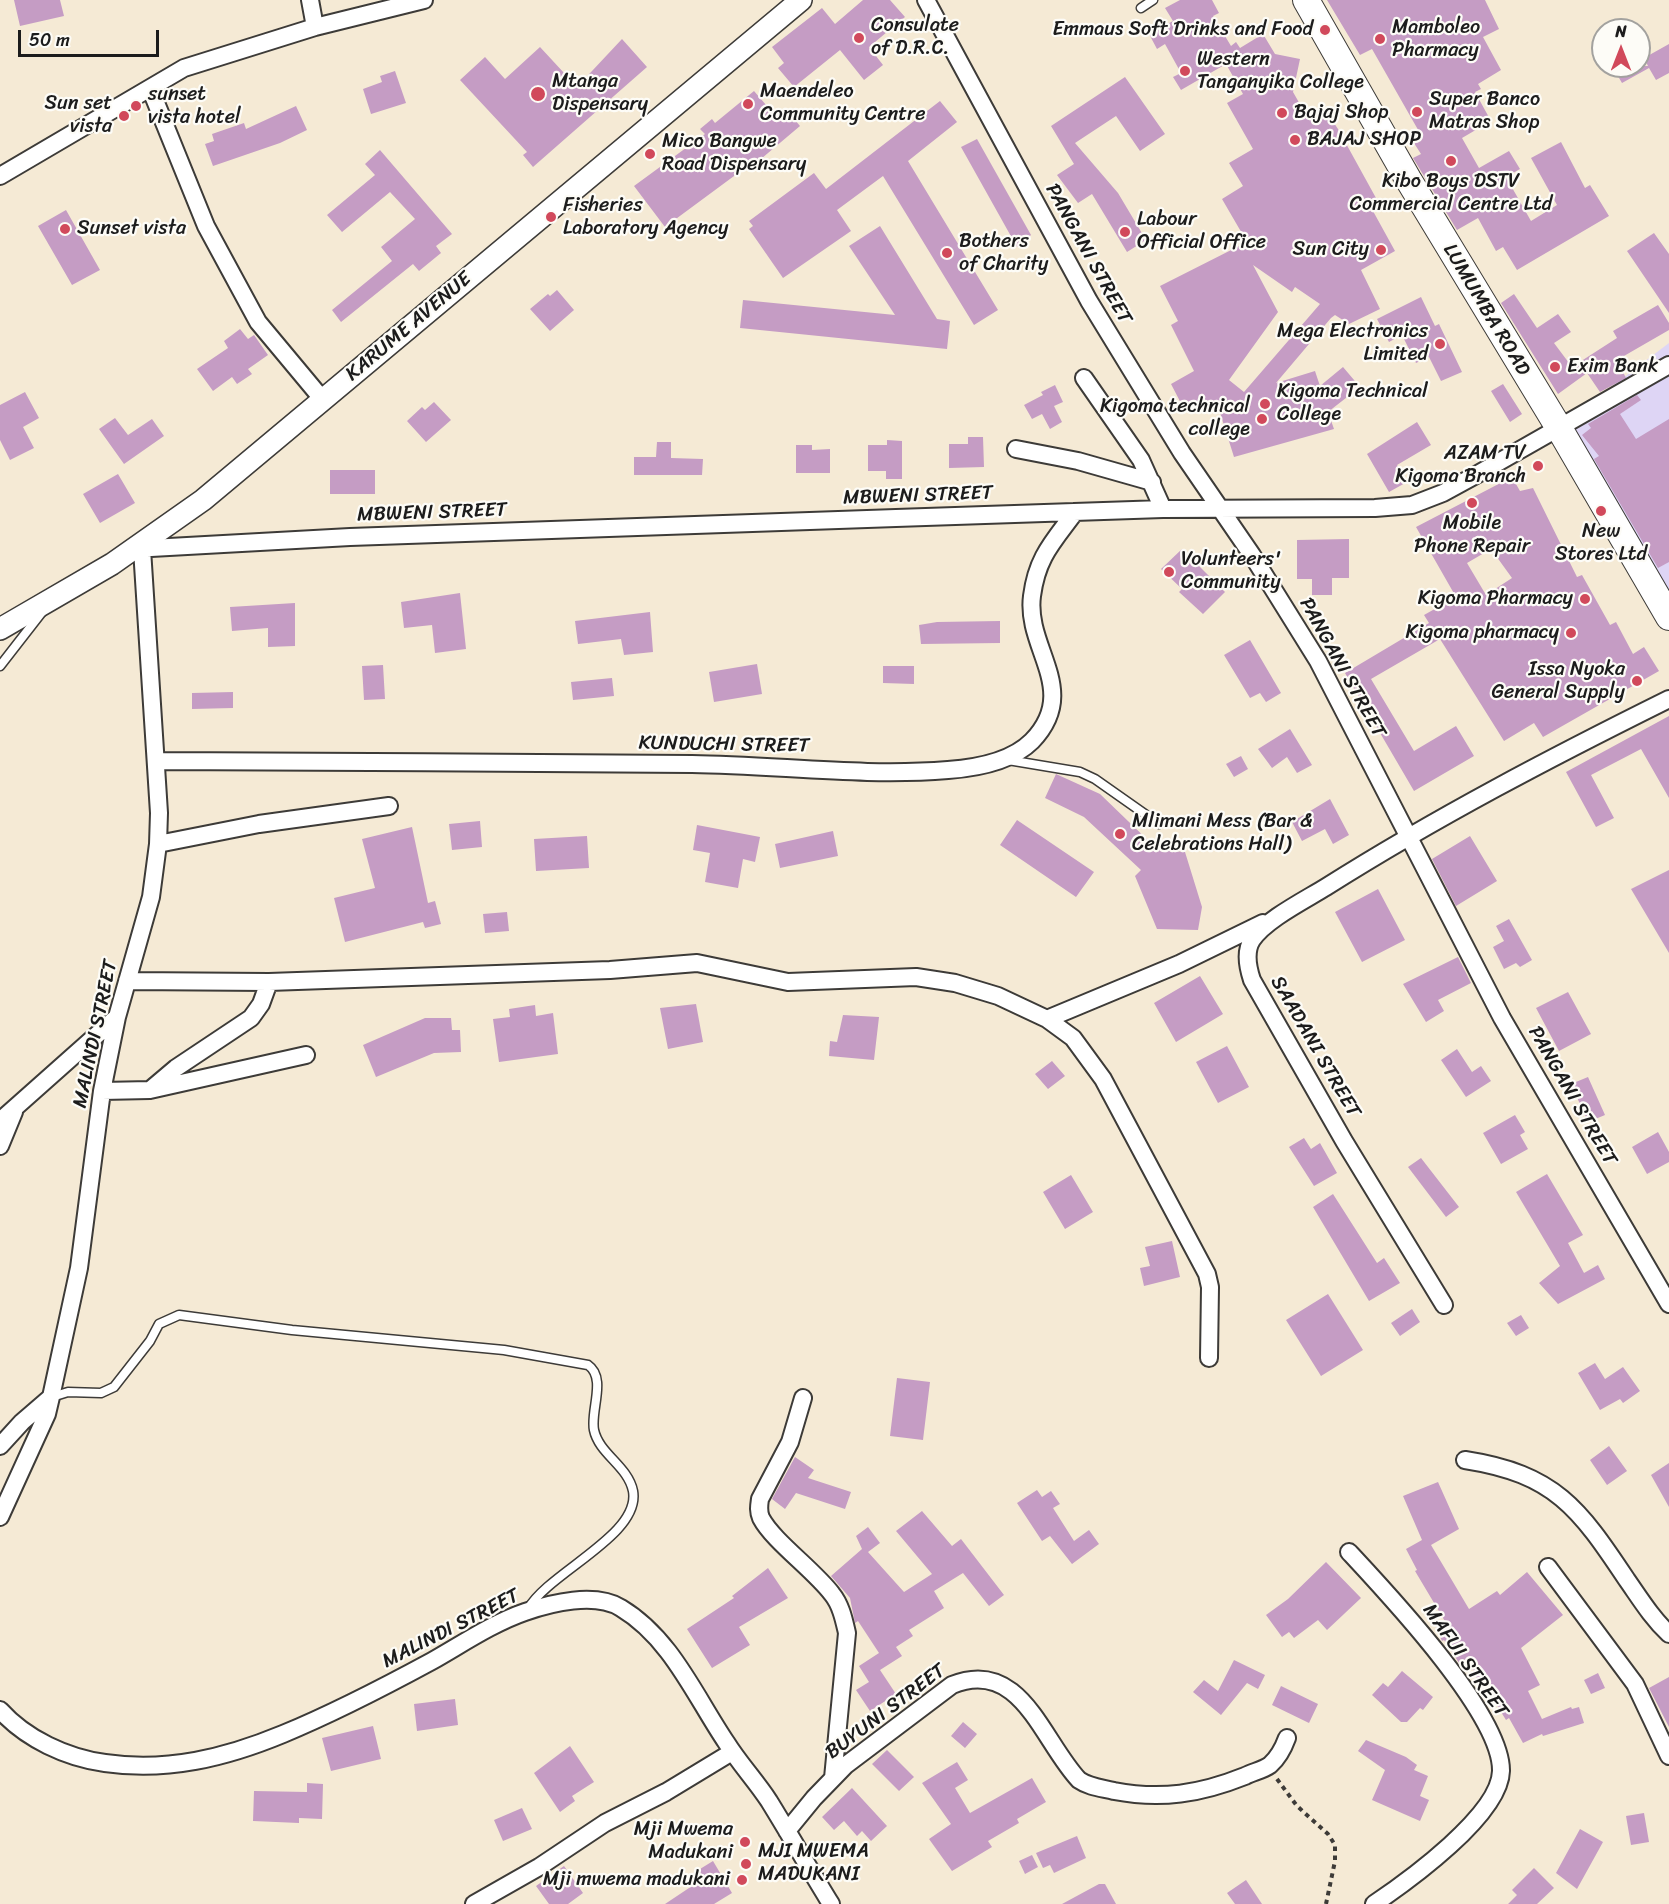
<!DOCTYPE html>
<html>
<head>
<meta charset="utf-8">
<style>
	body { margin:0 }
	#map { position:relative; width:1669px; height:1904px; overflow:hidden; background:#f5ead5; font-family:Sriracha,sans-serif }
	canvas { display:block }
	.north { position:absolute; left:1591px; top:18px; width:60px; height:60px; box-sizing:border-box; background:#fdfcf7; border:2px solid #a3a29f; border-radius:50%; rotate:0deg; font-size:16px; font-weight:700; line-height:24px; text-align:center; color:#1c1c1c }
	.north::after { content:''; display:block; margin:auto; width:21px; height:27px; background:#d1495b; clip-path:polygon(50% 0,100% 100%,50% 72%,0 100%) }
	.scale { position:absolute; left:18px; top:30px; width:141px; height:27px; box-sizing:border-box; border:3px solid #1c1c1c; border-top:0; padding-left:8px; font-size:18px; line-height:21px; white-space:nowrap; color:#1c1c1c; -webkit-text-stroke:4px #fdfcf7; paint-order:stroke }
</style>
</head>
<body>
<div id="map">
<canvas width="1669" height="1904"></canvas>
<div class="north">N</div>
<div class="scale">50 m</div>
</div>
<script>
const context = document.querySelector('canvas').getContext('2d');
context.lineJoin = 'round';
function fill(path, color) { context.fillStyle = color; context.fill(path, 'evenodd'); }
function stroke(path, color, width, dash) { context.strokeStyle = color; context.lineWidth = width; context.lineCap = dash ? 'butt' : 'round'; context.setLineDash(dash || []); context.stroke(path); }
function write(font, color, halo, rows, align = 'center') {
  context.font = font + ' Sriracha,sans-serif'; context.lineWidth = 4.5; context.setLineDash([]); context.textBaseline = 'middle'; context.strokeStyle = halo; context.fillStyle = color; for (const [text, x, y, turn = 0] of rows) {
    context.save(); context.translate(x, y); context.rotate((+turn || 0) * Math.PI / 180); context.textAlign = isNaN(turn) ? turn : align; if (halo) context.strokeText(text, 0, 0); context.fillText(text, 0, 0); context.restore();
  }
}
fill(new Path2D(`
	M1669 343V610L1549 434Z`), '#ded5f5');
fill(new Path2D(`
	M14 0H60L64 16 20 26Z
	M863 0H890L905 17 869 47 883 65 864 80 840 50 794 87 778 68 784 63 772 47 822 8 835 24Z
	M1180 0H1212L1219 13 1213 16 1231 46 1236 42 1240 48 1263 34 1275 54 1300 59 1293 92 1309 120 1326 111 1338 129 1376 198 1368 202 1395 251 1361 270 1380 309 1349 324 1335 315 1331 318 1276 383 1315 371 1320 386 1343 367 1360 387 1328 412 1334 429 1234 457 1216 400 1193 410 1191 405 1184 409 1171 384 1194 371 1171 325 1178 321 1160 286 1247 242 1222 199 1243 186 1229 163 1253 149 1227 103 1243 94 1226 64 1181 90 1173 77 1181 73 1165 44 1157 49 1149 34 1173 21 1165 8ZM1253 265 1292 292 1295 287 1320 304 1244 392 1229 380 1278 312Z
	M1327 0H1485L1499 29 1483 37 1501 70 1478 84 1481 89 1475 92 1491 121 1462 138 1479 168 1509 151 1520 169 1506 177 1531 221 1557 205 1531 158 1561 142 1585 188 1590 185 1609 216 1517 270 1503 247 1496 251 1478 218 1457 230 1413 158 1421 154 1412 140 1421 135 1372 49 1360 55Z
	M622 39 647 67 533 167 523 155 527 152 460 80 485 57 505 79 540 47 577 87Z
	M1669 44V73L1656 80 1649 68 1622 83 1612 66H1648L1644 58Z
	M395 71 406 103 371 114 363 89 382 82 380 76Z
	M1125 77 1165 134 1140 151 1116 116 1075 143 1118 193 1146 240 1127 252 1092 194 1078 203 1057 175 1074 164 1051 126Z
	M754 91 779 120 788 112 800 126 755 164 753 162 665 227 634 186 705 134 700 129 712 119 715 123Z
	M940 101 957 122 908 161 998 310 974 325 883 176 837 210 851 231 783 278 749 229 753 226 749 221 814 173 826 189Z
	M296 106 307 130 280 143 213 166 205 144 214 141 212 134 244 123 246 129Z
	M977 139 1031 235 1017 247 961 147Z
	M380 150 452 234 436 246 441 253 419 271 413 264 341 322 332 310 392 261 381 247 415 219 390 192 342 232 327 215 375 175 365 164Z
	M66 210 100 270 72 285 38 226Z
	M880 226 937 319 950 321 947 349 740 328 743 300 895 315 849 246Z
	M1654 233 1669 254V313L1627 251Z
	M557 290 574 310 550 331 530 309 548 294 550 296Z
	M1514 294 1537 328 1558 314 1571 332 1554 343 1572 367 1617 338 1613 331 1658 305 1669 323V330L1617 360 1626 378 1600 392 1587 373 1558 394 1501 303Z
	M1421 297 1435 326 1439 324 1462 372 1441 381 1429 357 1416 363 1402 335 1389 342 1377 319Z
	M240 329 248 339 254 335 268 355 248 369 252 374 237 384 232 377 213 391 197 369 228 348 224 341Z
	M1503 384 1522 414 1510 422 1491 391Z
	M1055 385 1063 402 1054 406 1062 422 1050 429 1042 414 1032 419 1024 405 1043 395 1041 392Z
	M25 392 39 418 23 427 34 448 10 460 0 440V405Z
	M1637 395 1641 400 1620 414 1636 439 1669 419V562L1658 568 1594 459 1599 456 1582 435 1591 428 1588 424Z
	M434 402 451 420 426 442 407 421 422 407 425 410Z
	M115 418 128 435 152 419 164 436 124 464 99 429Z
	M1417 422 1431 445 1397 465 1407 482 1389 492 1367 454Z
	M968 437H983L984 467 949 468V444H968Z
	M887 440 902 441V479H886V471H868V445H887Z
	M657 442H671V458L703 459 702 475H634V457H656Z
	M796 445H812V450L830 449V473H796Z
	M330 470H375V494H330Z
	M118 474 135 503 100 523 83 494Z
	M1512 477 1520 491 1533 488 1577 577 1582 575 1610 625 1616 622 1633 654 1644 647 1659 671 1543 737 1534 723 1504 741 1440 639 1371 679 1414 751 1456 726 1474 756 1414 791 1345 673 1429 623 1424 615 1456 597 1416 527ZM1491 549 1512 578 1486 595 1467 563Z
	M1349 539V578H1332V595H1312V579H1297V540Z
	M1182 549 1225 592 1203 614 1179 592 1182 589 1161 569Z
	M460 593 466 649 435 653 432 625 404 628 401 602Z
	M295 603V646L268 647V628L232 631 230 607Z
	M650 612 653 652 624 655 621 639 578 644 575 621Z
	M1000 621V643L921 644 919 625 937 622Z
	M1250 640 1281 693 1266 702 1260 693 1250 698 1224 655Z
	M757 664 762 694 714 702 709 672Z
	M383 665 385 699 364 700 362 666Z
	M883 666H914V684L883 683Z
	M612 678 614 696 573 700 571 682Z
	M233 692V708L192 709V693Z
	M1669 716V798L1641 749 1591 775 1614 818 1596 827 1566 772Z
	M1290 729 1312 765 1297 773 1287 757 1272 768 1258 749Z
	M1241 756 1248 769 1234 777 1226 764Z
	M1056 774 1100 794 1156 848 1166 840 1174 851 1185 852 1202 907 1198 930 1157 929 1135 876 1141 870 1084 817 1045 798Z
	M1330 799 1349 835 1333 844 1325 829 1302 841 1292 822Z
	M1017 820 1094 872 1076 897 1000 845Z
	M480 821 482 847 452 850 449 824Z
	M697 825 760 837 755 862 743 859 738 888 705 882 710 853 693 850Z
	M412 827 428 903 435 901 441 924 425 928 423 922 345 942 334 898 375 888 362 839Z
	M833 831 838 856 780 868 775 844Z
	M587 836 589 868 536 871 534 839Z
	M1470 836 1497 881 1456 906 1432 859Z
	M1669 870V953L1631 889Z
	M1378 889 1405 940 1362 962 1335 912Z
	M507 912 509 931 485 933 483 914Z
	M1509 919 1532 960 1520 967 1516 963 1504 969 1493 947 1504 941 1496 926Z
	M1458 957 1471 983 1438 1000 1444 1011 1426 1022 1403 984Z
	M1200 976 1223 1014 1176 1042 1154 1003Z
	M1568 992 1591 1034 1559 1051 1536 1008Z
	M696 1004 703 1042 668 1049 660 1008Z
	M535 1005 536 1016 553 1013 558 1054 499 1062 493 1019 510 1017 509 1009Z
	M843 1015 879 1017 874 1060 829 1056 830 1041 837 1042Z
	M425 1018H451L452 1030H460L461 1052 434 1053 376 1077 363 1045Z
	M1227 1046 1249 1087 1218 1103 1196 1062Z
	M1457 1049 1472 1072 1481 1066 1491 1081 1466 1097 1441 1060Z
	M1052 1061 1065 1076 1048 1089 1035 1074Z
	M1588 1077 1605 1115 1588 1122 1571 1084Z
	M1515 1115 1525 1132 1520 1135 1528 1149 1501 1164 1483 1133Z
	M1658 1132 1669 1152V1162L1647 1174 1632 1147Z
	M1304 1138 1311 1149 1320 1143 1337 1173 1314 1186 1289 1147Z
	M1421 1158 1459 1207 1446 1217 1408 1167Z
	M1547 1174 1583 1235 1568 1243 1584 1273 1598 1265 1605 1279 1558 1304 1539 1283 1560 1266 1516 1192Z
	M1071 1175 1093 1212 1065 1229 1043 1192Z
	M1333 1194 1377 1263 1384 1258 1400 1283 1369 1301 1313 1207Z
	M1172 1241 1180 1277 1144 1286 1140 1268 1150 1266 1145 1247Z
	M1328 1294 1363 1350 1321 1376 1286 1320Z
	M1412 1309 1420 1322 1400 1336 1391 1323Z
	M1521 1315 1529 1328 1516 1336 1507 1323Z
	M1595 1363 1605 1379 1623 1367 1640 1391 1623 1403 1620 1399 1600 1410 1578 1373Z
	M897 1378 930 1382 923 1440 890 1436Z
	M1609 1446 1627 1471 1607 1485 1590 1460Z
	M795 1457 814 1470 808 1478 851 1492 845 1509 796 1493 785 1509 772 1499Z
	M1669 1463V1507L1651 1475Z
	M1438 1482 1459 1529 1431 1545 1469 1609 1497 1591 1500 1595 1527 1572 1563 1615 1521 1648 1540 1685 1528 1691 1542 1719 1571 1707 1572 1709 1579 1707 1584 1723 1543 1736 1542 1734 1523 1743 1509 1718 1506 1720 1493 1699 1479 1684 1473 1669 1465 1672 1444 1640 1442 1641 1436 1628 1446 1623 1415 1571 1417 1570 1406 1549 1422 1540 1403 1496Z
	M1037 1490 1042 1497 1051 1491 1060 1504 1053 1508 1074 1541 1089 1530 1099 1544 1072 1564 1050 1536 1042 1541 1017 1503Z
	M922 1511 952 1546 961 1539 1004 1595 989 1606 963 1573 934 1591 944 1608 909 1630 913 1636 896 1647 902 1656 880 1670 896 1694 870 1711 856 1690 869 1682 859 1666 879 1653 858 1621 855 1623 850 1598 831 1576 862 1549 856 1536 868 1527 880 1543 868 1552 904 1592 932 1574 896 1531Z
	M1326 1562 1361 1598 1327 1630 1318 1620 1294 1638 1289 1632 1282 1637 1266 1615 1288 1599Z
	M768 1568 788 1598 739 1627 750 1645 712 1668 687 1629 734 1598 732 1596Z
	M1234 1660 1265 1675 1258 1689 1247 1683 1221 1715 1193 1692 1204 1680 1218 1691Z
	M1402 1671 1433 1697 1423 1710 1420 1708 1407 1722H1401L1372 1695 1383 1683 1388 1687Z
	M1598 1673 1605 1688 1591 1694 1584 1680Z
	M1669 1677V1727L1649 1688Z
	M1281 1686 1318 1704 1309 1723 1272 1705Z
	M455 1699 458 1725 417 1731 414 1704Z
	M963 1722 977 1734 965 1748 951 1736Z
	M373 1726 381 1759 331 1771 322 1738Z
	M1366 1740 1406 1757 1417 1765 1414 1770 1428 1776 1420 1796 1429 1800 1420 1821 1372 1800 1385 1770 1358 1751Z
	M570 1746 594 1782 572 1796 575 1801 560 1812 534 1773Z
	M887 1750 914 1777 899 1791 872 1764Z
	M957 1762 968 1780 955 1788 970 1813 1032 1778 1046 1802 1017 1819 1019 1823 988 1841 992 1847 952 1871 929 1839 951 1824 922 1783Z
	M307 1783 323 1784 322 1819 299 1818V1823L253 1821 254 1791 307 1792Z
	M852 1788 887 1826 871 1841 862 1831 857 1836 844 1821 834 1830 822 1817Z
	M522 1808 532 1829 503 1841 494 1820Z
	M1644 1813 1649 1842 1631 1845 1626 1816Z
	M1580 1829 1603 1842 1577 1889 1556 1873Z
	M1077 1836 1086 1858 1054 1873 1050 1865 1043 1868 1036 1853Z
	M1032 1855 1038 1867 1025 1874 1019 1861Z
	M713 1861 732 1893 714 1904H665L692 1886 687 1877Z
	M564 1866 583 1893 568 1904H549L536 1886Z
	M1534 1868 1554 1888 1537 1904H1508L1517 1895 1512 1890Z
	M1246 1880 1262 1904H1235L1227 1893Z
	M1099 1884H1105L1116 1904H1062Z`), '#c59cc4');
const service = new Path2D(`
	M1141 8 1153 0
	M0 666 42 612
	M1008 760 1080 772 1095 779 1159 824
	M52 1397 68 1392 101 1393 114 1387 150 1341 159 1324 179 1315 292 1330 504 1350 588 1365C607 1378 590 1411 594 1430 599 1454 628 1466 633 1491 641 1535 549 1572 528 1609`);
const minor = new Path2D(`
	M310 0 315 27
	M926 0 1089 301 1182 453 1252 555 1318 661 1502 1018 1669 1304
	M150 88 206 226 258 322 323 400
	M0 176 184 68 315 27 424 0
	M1084 378 1141 460 1163 509
	M1016 449 1078 461 1152 482
	M133 549 350 537 896 518 1163 509 1375 508 1412 505 1443 493 1476 475 1669 365
	M157 761C335 762 514 762 692 764 778 765 863 777 948 770 976 768 1012 761 1032 741 1081 690 1025 649 1032 596 1037 557 1053 542 1075 512
	M158 844 259 824 389 806
	M127 981 269 982 610 970 697 963 788 982 916 977 955 983 998 996 1047 1019 1073 1038 1103 1079 1207 1274 1210 1287 1209 1358
	M1047 1019 1179 964 1263 923
	M150 1090 176 1068 251 1018 261 1004 269 982
	M102 1091 150 1090 306 1055
	M0 1121 117 1017
	M0 1146 14 1112
	M1444 1305 1344 1141 1252 980C1248 968 1245 951 1252 940 1265 920 1305 900 1326 887 1437 817 1552 757 1669 699
	M803 1398 790 1442 760 1499C759 1506 758 1511 761 1518 773 1541 814 1570 832 1594 841 1605 844 1620 847 1633L833 1778
	M0 1446 22 1422 51 1397
	M1465 1460C1555 1474 1579 1508 1627 1580 1641 1600 1652 1618 1669 1634
	M0 1517 47 1414 51 1397 79 1268 102 1091 117 1017 151 897 158 844 159 813 142 549
	M1349 1552C1389 1595 1502 1715 1501 1771 1500 1815 1408 1881 1374 1904
	M1548 1567 1635 1684 1669 1756
	M0 1710C26 1739 67 1758 105 1763 167 1772 225 1758 283 1734 334 1713 384 1687 432 1661 462 1644 493 1623 525 1612 551 1603 595 1592 621 1608 671 1638 695 1696 726 1742 739 1763 756 1781 769 1801 790 1835 810 1870 831 1904
	M787 1831 814 1798 846 1765 952 1685C1021 1657 1042 1741 1079 1780 1089 1787 1102 1788 1114 1791 1161 1800 1200 1794 1245 1776 1253 1772 1263 1770 1270 1765 1279 1757 1283 1749 1287 1738
	M474 1904 539 1867 605 1823 666 1792 732 1752`);
const tertiary = new Path2D(`
	M0 629 112 564 203 500 801 0`);
const primary = new Path2D(`
	M1306 0 1408 179 1559 428 1669 617`);
stroke(service, '#3d3b38', 11);
stroke(minor, '#3d3b38', 20);
stroke(tertiary, '#3d3b38', 24);
stroke(primary, '#3d3b38', 28);
stroke(new Path2D(`
	M1277 1779 1297 1806 1328 1834 1335 1845V1861L1326 1904`), '#3d3b38', 4, [4.5, 4.5]);
stroke(service, '#fff', 8);
stroke(minor, '#fff', 16);
stroke(tertiary, '#fff', 21);
stroke(primary, '#fff', 26);
for (const [x, y, r, color] of [
	[1325,30,6,"#d1495b"],
	[859,38,6,"#d1495b"],
	[1380,39,6,"#d1495b"],
	[1185,71,6,"#d1495b"],
	[538,94,8,"#d1495b"],
	[748,104,6,"#d1495b"],
	[136,106,6,"#d1495b"],
	[1417,112,6,"#d1495b"],
	[1282,113,6,"#d1495b"],
	[124,116,6,"#d1495b"],
	[1295,140,6,"#d1495b"],
	[650,154,6,"#d1495b"],
	[1451,161,6,"#d1495b"],
	[551,217,6,"#d1495b"],
	[65,229,6,"#d1495b"],
	[1125,232,6,"#d1495b"],
	[1381,250,6,"#d1495b"],
	[947,253,6,"#d1495b"],
	[1440,344,6,"#d1495b"],
	[1555,367,6,"#d1495b"],
	[1265,404,6,"#d1495b"],
	[1262,419,6,"#d1495b"],
	[1538,466,6,"#d1495b"],
	[1472,503,6,"#d1495b"],
	[1601,511,6,"#d1495b"],
	[1169,572,6,"#d1495b"],
	[1585,599,6,"#d1495b"],
	[1571,633,6,"#d1495b"],
	[1637,681,6,"#d1495b"],
	[1120,834,6,"#d1495b"],
	[745,1842,6,"#d1495b"],
	[746,1864,6,"#d1495b"],
	[742,1880,6,"#d1495b"]
]) { const dot = new Path2D(); dot.arc(x, y, r, 0, 2 * Math.PI); context.fillStyle = color; context.fill(dot); stroke(dot, '#fdfcf7', 2); }
write('20px', '#1c1c1c', '#fdfcf7', [
	["Consulate",871,26],
	["of D.R.C.",871,49],
	["Mamboleo",1392,28],
	["Pharmacy",1392,51],
	["Emmaus Soft Drinks and Food",1313,30,"right"],
	["Western",1197,60],
	["Tanganyika College",1197,83],
	["Mtanga",552,82],
	["Dispensary",552,105],
	["Maendeleo",760,92],
	["Community Centre",760,115],
	["sunset",148,95],
	["vista hotel",148,118],
	["Super Banco",1429,100],
	["Matras Shop",1429,123],
	["Sun set",112,104,"right"],
	["vista",112,127,"right"],
	["Bajaj Shop",1294,113],
	["BAJAJ SHOP",1307,140],
	["Mico Bangwe",662,142],
	["Road Dispensary",662,165],
	["Kibo Boys DSTV",1451,182,"center"],
	["Commercial Centre Ltd",1451,205,"center"],
	["Fisheries",563,206],
	["Laboratory Agency",563,229],
	["Labour",1137,220],
	["Official Office",1137,243],
	["Sunset vista",77,229],
	["Bothers",959,242],
	["of Charity",959,265],
	["Sun City",1369,250,"right"],
	["Mega Electronics",1428,332,"right"],
	["Limited",1428,355,"right"],
	["Exim Bank",1567,367],
	["Kigoma Technical",1277,392],
	["College",1277,415],
	["Kigoma technical",1250,407,"right"],
	["college",1250,430,"right"],
	["AZAM TV",1526,454,"right"],
	["Kigoma Branch",1526,477,"right"],
	["Mobile",1472,524,"center"],
	["Phone Repair",1472,547,"center"],
	["New",1601,532,"center"],
	["Stores Ltd",1601,555,"center"],
	["Volunteers'",1181,560],
	["Community",1181,583],
	["Kigoma Pharmacy",1573,599,"right"],
	["Kigoma pharmacy",1559,633,"right"],
	["Issa Nyoka",1625,670,"right"],
	["General Supply",1625,693,"right"],
	["Mlimani Mess (Bar &",1132,822],
	["Celebrations Hall)",1132,845],
	["Mji Mwema",733,1830,"right"],
	["Madukani",733,1853,"right"],
	["MJI MWEMA",758,1852],
	["MADUKANI",758,1875],
	["Mji mwema madukani",730,1880,"right"]
], 'left');
write('20px', '#1c1c1c', '#fdfcf7', [
	["PANGANI STREET",1088,254,61],
	["LUMUMBA ROAD",1486,310,59],
	["KARUME AVENUE",409,327,-40],
	["MBWENI STREET",918,496,-2],
	["MBWENI STREET",432,513,-2],
	["PANGANI STREET",1342,668,61],
	["KUNDUCHI STREET",724,745,1],
	["MALINDI STREET",96,1034,-78],
	["SAADANI STREET",1315,1047,60],
	["PANGANI STREET",1572,1096,60],
	["MALINDI STREET",451,1629,-27],
	["MAFUI STREET",1465,1661,55],
	["BUYUNI STREET",886,1712,-37]
]);
</script>
</body>
</html>
